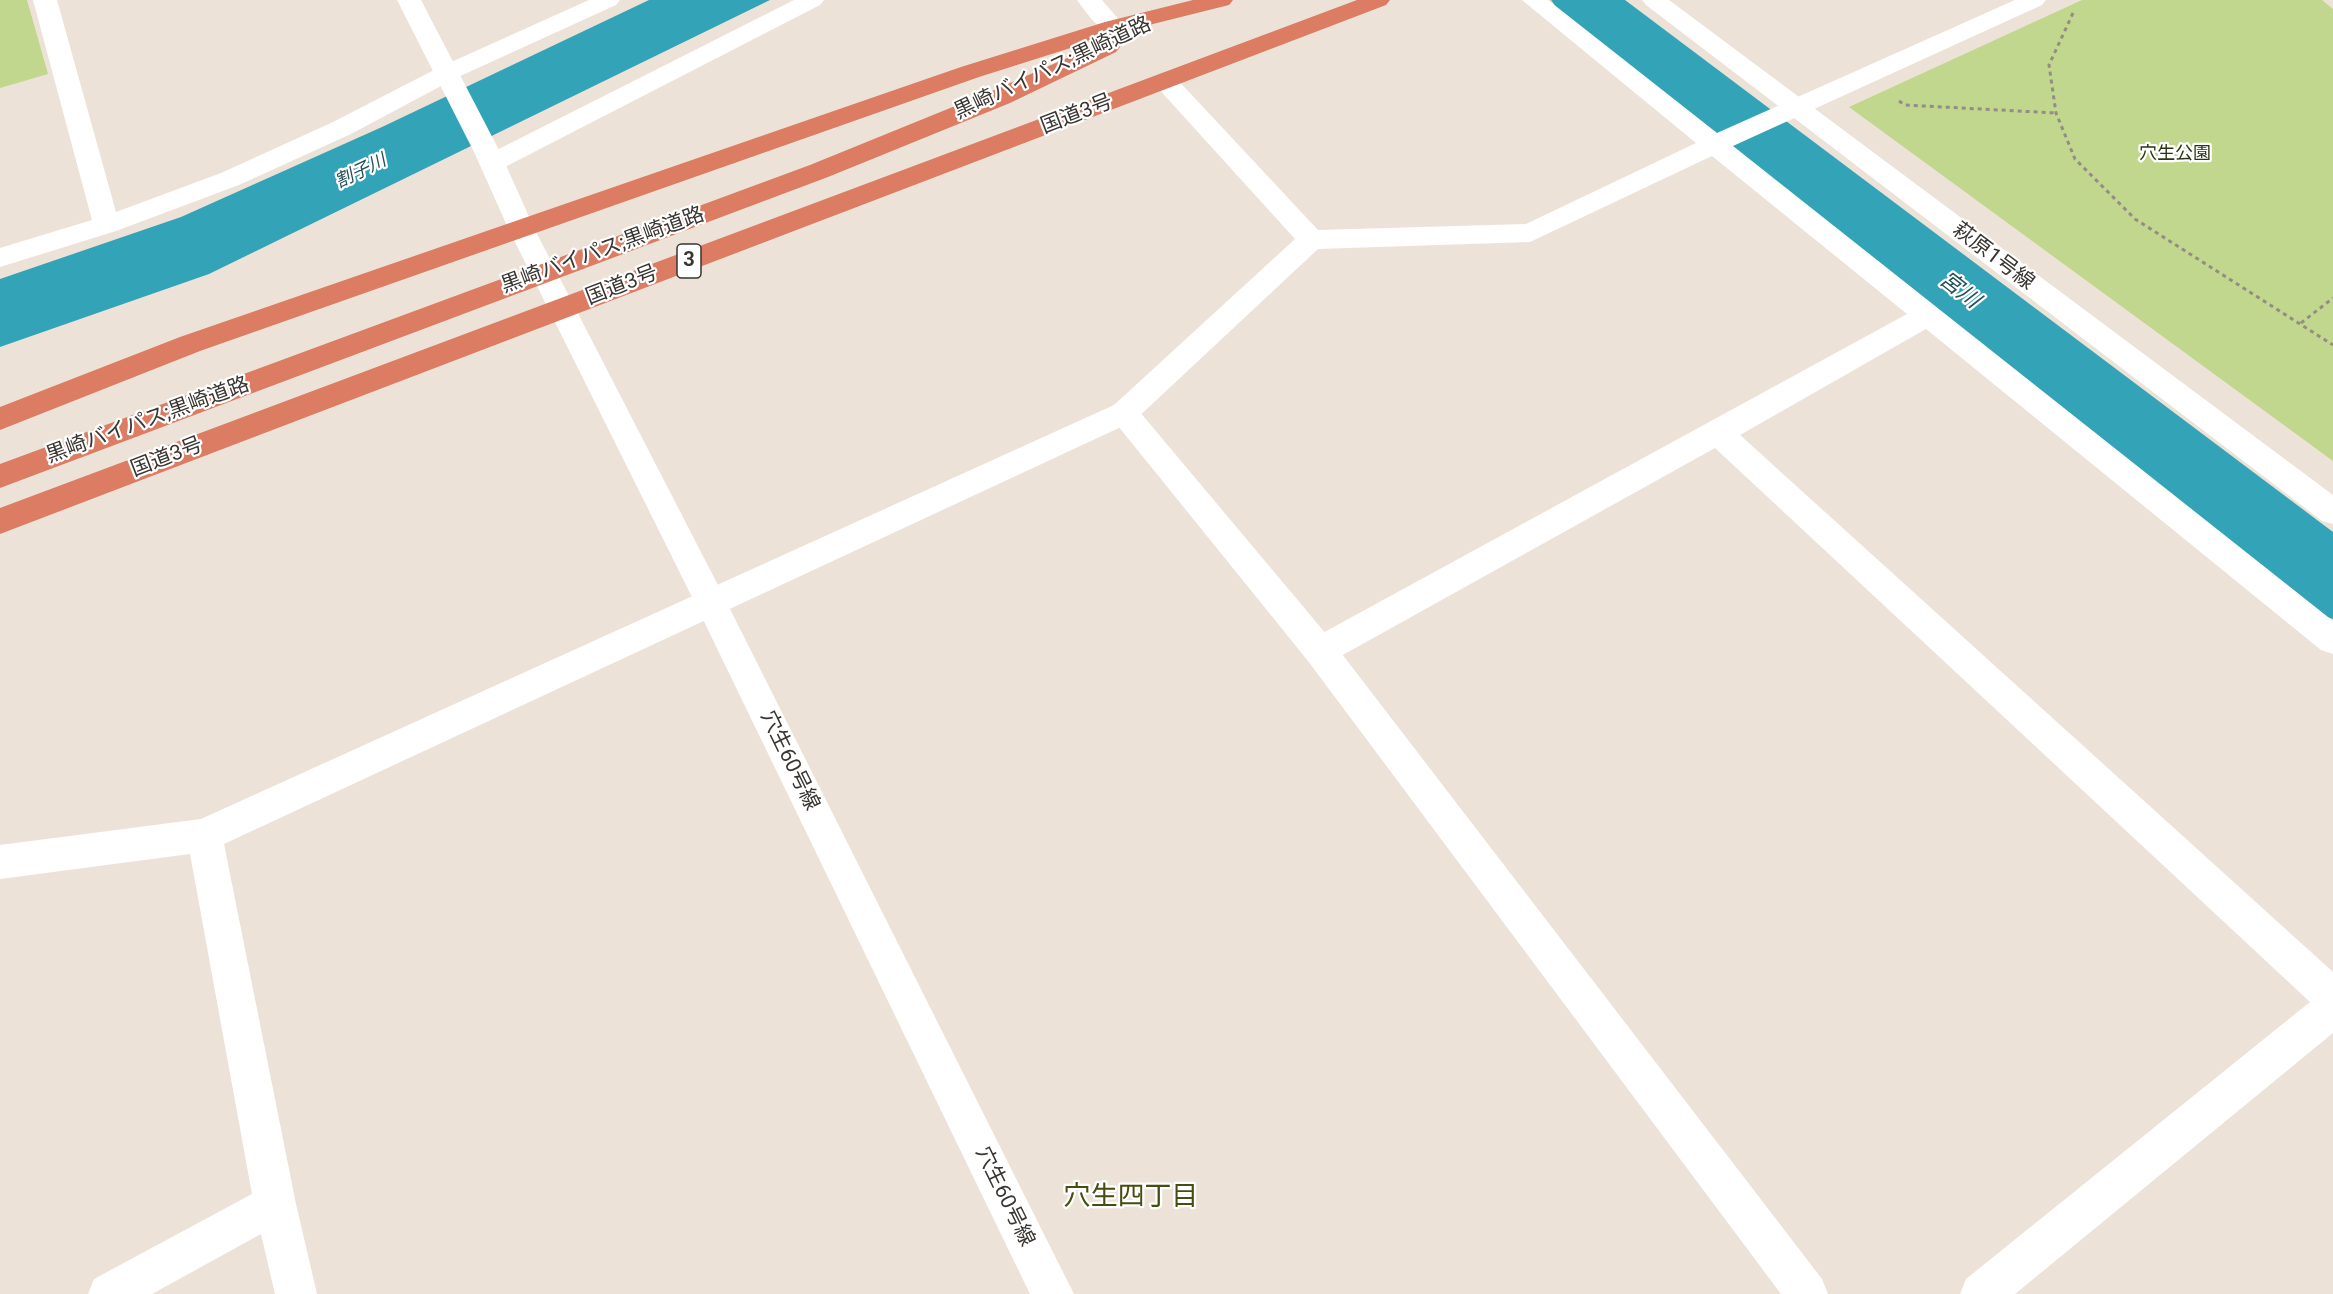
<!DOCTYPE html>
<html>
<head>
<meta charset="utf-8">
<style>
	body { margin:0 }
	canvas { display:block; background:#ece2d7 }
</style>
</head>
<body>
<canvas width="2333" height="1294"></canvas>
<script>
const context = document.querySelector('canvas').getContext('2d');
context.lineJoin = 'round';
function fill(path, color) { context.fillStyle = color; context.fill(path, 'evenodd'); }
function stroke(path, color, width, dash) { context.strokeStyle = color; context.lineWidth = width; context.lineCap = dash ? 'butt' : 'round'; context.setLineDash(dash || []); context.stroke(path); }
function write(font, color, halo, rows, align = 'center') {
  context.font = font + ' Roboto,"Noto Sans JP",sans-serif'; context.lineWidth = 4.5; context.setLineDash([]); context.textBaseline = 'middle'; context.strokeStyle = halo; context.fillStyle = color; for (const [text, x, y, turn = 0] of rows) {
    context.save(); context.translate(x, y); context.rotate((+turn || 0) * Math.PI / 180); context.textAlign = isNaN(turn) ? turn : align; if (halo) context.strokeText(text, 0, 0); context.fillText(text, 0, 0); context.restore();
  }
}
fill(new Path2D(`
	M0 0H27L48 74 0 88Z
	M2082 0H2322L2333 9V461L1849 107Z`), '#c0d78d');
fill(new Path2D(`
	M649 0H770L209 274 0 347V279L181 217 382 127Z`), '#33a4b8');
fill(new Path2D(`
	M1551 0H1625L2333 532V619L2301 609 1561 14Z`), '#33a4b8');
stroke(new Path2D(`
	M2073 13 2049 65 2056 113 2075 159 2135 219 2333 345
	M1899 101 1905 105 2056 113
	M2301 323 2333 298`), '#948d85', 3, [4, 4]);
fill(new Path2D(`
	M33 0H57L116 212 221 173 333 122 438 68 589 0H620L616 5 456 78 351 134 239 185 116 231 0 267V248L92 220Z
	M794 0H824L820 5 501 169 492 172 483 169 479 163 483 157Z
	M1077 0H1102L1125 27 1121 32C1102 37 1088 15 1077 0Z
	M1522 0H1548L1717 133 2015 0H2046L2042 5 1733 146 2333 621V654L2321 650 1926 329 1740 435 2333 972V1033L2015 1294H1960L1966 1279 2310 1002 1715 448 1332 661 1320 665 1308 661 1303 651 1308 641 1907 314 1712 156 1530 242 1318 249 1134 421 224 844 296 1204 317 1294H275L261 1234 152 1294H88L94 1279 252 1194 190 854 0 879V845L201 819 1114 405 1295 239 1157 87 1154 82 1157 77 1166 74 1175 77 1318 230 1526 224 1696 143Z`), '#fff');
fill(new Path2D(`
	M397 0H421L500 152 535 230 721 591 1074 1294H1030L696 605 509 230 474 152Z
	M1642 0H1669L2333 495V524L2322 521 1646 5Z
	M1124 402 1134 405 1332 641 1822 1279 1828 1294H1781L1308 661 1114 421 1109 413 1114 405Z`), '#fff');
fill(new Path2D(`
	M1193 0H1233L1229 5 1121 32 979 77 200 351 0 430V407L180 337 961 67 1105 22Z
	M1357 0H1390L1386 5 0 534V508Z
	M1108 40 1116 42 1120 47 1116 52 1010 103 828 177 0 488V464L810 165 992 91Z`), '#db7c63');
write('18px', '#2b3414', '#fff', [
	["穴生公園",2175,154]
]);
write('italic 18px', '#215059', '#fff', [
	["割子川",361,172,-26]
]);
for (const [x, y, w] of [
	[689,261,24]
]) { const box = new Path2D(); box.roundRect(x - w / 2, y - 17, w, 34, 4.5); context.fillStyle = '#fff'; context.fill(box); stroke(box, '#393531', 1.5); }
write('bold 20px', '#393531', null, [
	["3",689,261]
]);
write('21px', '#393531', '#fff', [
	["黒崎バイパス;黒崎道路",1053,69,-25],
	["国道3号",1077,115,-21],
	["黒崎バイパス;黒崎道路",603,251,-20],
	["萩原1号線",1993,257,37],
	["国道3号",622,286,-21],
	["黒崎バイパス;黒崎道路",148,421,-20],
	["国道3号",167,458,-21],
	["穴生60号線",789,761,64],
	["穴生60号線",1004,1197,64]
]);
write('italic 22px', '#215059', '#fff', [
	["宮川",1959,291,38]
]);
write('27px', '#454d12', '#fff', [
	["穴生四丁目",1131,1198]
]);
</script>
</body>
</html>
